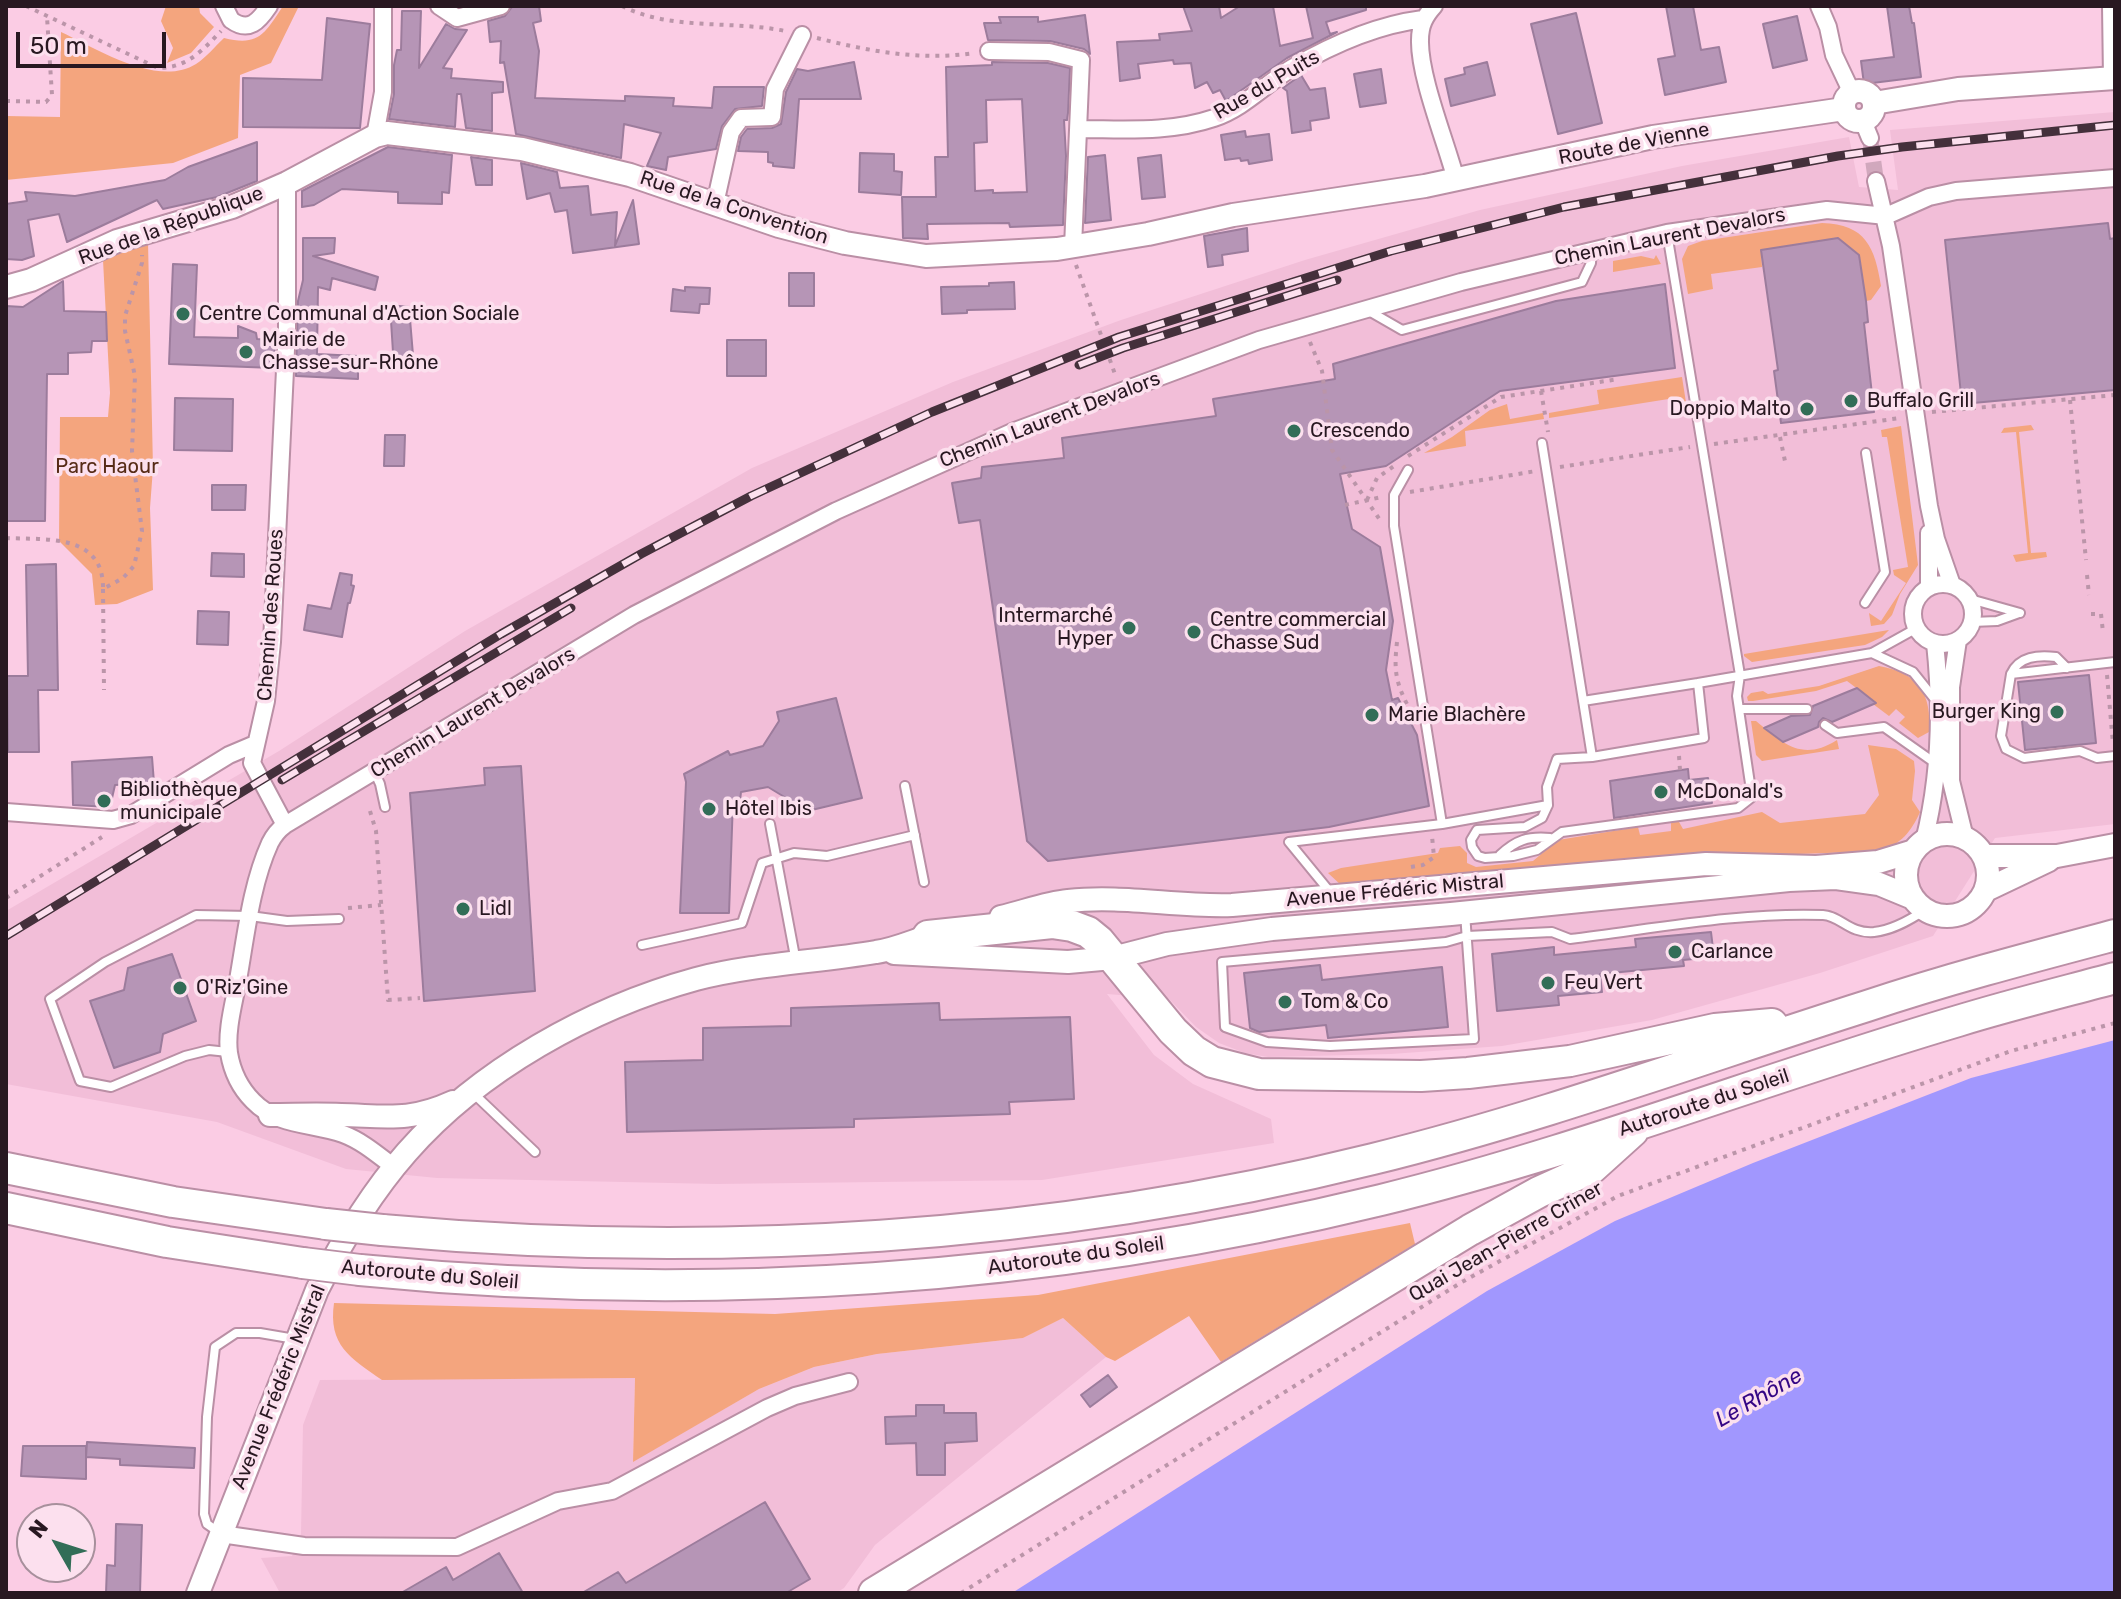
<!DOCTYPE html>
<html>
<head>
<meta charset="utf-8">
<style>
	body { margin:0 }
	#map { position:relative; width:2121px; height:1599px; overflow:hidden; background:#fbcce4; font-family:Rubik,sans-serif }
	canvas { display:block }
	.frame { position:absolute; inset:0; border:8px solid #281821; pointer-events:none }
	.north { position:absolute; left:16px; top:1503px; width:80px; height:80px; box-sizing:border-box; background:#fce0ee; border:2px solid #a7909c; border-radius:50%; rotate:309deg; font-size:22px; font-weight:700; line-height:32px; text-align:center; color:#281821 }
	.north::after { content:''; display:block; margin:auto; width:28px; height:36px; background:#326d57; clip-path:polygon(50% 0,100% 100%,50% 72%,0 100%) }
	.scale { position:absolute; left:16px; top:32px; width:150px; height:36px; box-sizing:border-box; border:4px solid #281821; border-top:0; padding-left:10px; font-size:24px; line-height:28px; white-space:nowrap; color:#281821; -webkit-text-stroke:6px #fce0ee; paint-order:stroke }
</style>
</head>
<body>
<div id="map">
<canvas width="2121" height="1599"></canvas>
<div class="frame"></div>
<div class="north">N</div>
<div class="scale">50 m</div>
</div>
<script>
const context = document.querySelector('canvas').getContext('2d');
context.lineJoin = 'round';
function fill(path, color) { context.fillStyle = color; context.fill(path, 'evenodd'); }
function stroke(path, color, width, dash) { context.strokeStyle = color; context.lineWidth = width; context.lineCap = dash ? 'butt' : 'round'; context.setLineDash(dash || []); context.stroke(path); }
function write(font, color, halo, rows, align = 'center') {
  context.font = font + ' Rubik,sans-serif'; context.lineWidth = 7; context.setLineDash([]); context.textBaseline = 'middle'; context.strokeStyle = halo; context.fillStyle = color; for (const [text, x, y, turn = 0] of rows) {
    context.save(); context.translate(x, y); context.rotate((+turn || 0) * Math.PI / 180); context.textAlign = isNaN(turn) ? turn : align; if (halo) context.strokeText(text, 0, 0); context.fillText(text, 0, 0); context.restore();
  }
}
fill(new Path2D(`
	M2115 112V824L1995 838 1933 936 1820 973 1652 1020 1502 1046 1391 1054 1268 1057 1245 1053 1219 1043 1196 1027 1169 999 1107 994 1154 1055 1193 1084 1271 1119 1274 1143 1042 1180 716 1184 437 1178 346 1169 217 1122 6 1084V911L279 751 465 631 752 468 953 382 1121 320 1305 260 1480 210 1682 166 1849 137 1859 187 1898 190 1890 130Z
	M1063 1318 1106 1357 875 1545 844 1588 836 1593H280L261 1558 292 1556 301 1534 303 1425 320 1380 635 1378 633 1461 759 1389 814 1367 877 1354 1023 1338Z`), '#f2bed8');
fill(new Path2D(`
	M166 6H199L200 13 214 27 191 53 167 63 173 48 161 21Z
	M283 6H299L271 63 240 75 238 138 173 163 6 180V116L60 117 61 32C97 49 158 88 196 64 207 57 215 46 224 38 259 47 265 33 283 6Z
	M1822 223C1866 224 1875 248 1881 286L1871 300 1866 301 1859 255 1837 238 1761 250 1762 267 1711 274 1713 289 1688 294 1682 259 1688 246 1702 241Z
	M148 242 153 468 150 508 153 590 117 604 95 605 92 574 59 541 60 417H108L110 393 103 260Z
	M1656 255 1661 264 1613 272V261L1641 256 1654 259Z
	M1682 377 1687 409 1685 413 1681 397 1549 418V413L1599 404 1597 390Z
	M1507 404 1510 419 1543 413 1544 419 1465 431 1466 446 1424 453 1452 437 1490 410Z
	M2031 425 2034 430 2019 432 2031 553 2046 552 2047 557 2016 562 2013 555 2028 553 2016 432 2001 433 2004 428Z
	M1901 426 1918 565 1900 594 1892 615 1884 624 1871 626 1869 613 1881 621 1906 583 1894 575 1893 570 1908 567 1887 437H1882L1881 430Z
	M1889 630 1882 637 1865 645 1752 662 1744 656V654Z
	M1879 666C1918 673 1932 693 1929 732L1918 738 1899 723 1905 717 1896 709 1889 716 1873 704 1875 702 1847 681 1816 691 1753 701H1748L1747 697 1751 693 1763 691 1768 694 1819 686Z
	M1751 721H1756C1784 744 1802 762 1837 740L1839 749 1762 761 1756 755Z
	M1868 745 1896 749 1914 761 1915 771 1912 800 1920 812C1911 832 1901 844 1880 851L1771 855 1699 853 1341 885 1328 873 1341 868 1438 853 1440 848 1460 846 1467 853V863L1476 867 1533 861 1558 840 1638 827 1640 835 1671 831V822H1679L1683 829 1762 812 1780 823 1865 814 1879 795Z
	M1410 1223 1415 1244 1221 1362 1189 1316 1115 1361 1106 1357 1063 1318 1023 1338 877 1354 814 1367 759 1389 633 1462 635 1378 382 1380C350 1358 328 1345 334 1303L775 1314 1038 1295Z`), '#f4a57e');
fill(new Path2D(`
	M2115 1040V1593H1012L1487 1291 1615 1221 1753 1163 1971 1078Z`), '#a197fe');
const building = new Path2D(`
	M516 6H539L541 21 533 23 539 51 535 98 625 101V96L674 98 673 106 712 108 714 87H764L762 106 735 109 722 126 716 149 668 157 666 170 647 166 661 133 624 124 621 158 516 134 504 62 500 63 501 41 490 42 488 21 505 16 512 7Z
	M1183 6H1219L1221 18 1240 6H1273L1280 46 1313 38 1306 6H1366V10L1326 22 1330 34 1337 32 1287 58 1226 101 1220 90 1213 93 1207 82 1195 88 1191 63 1174 64 1173 60 1138 64 1140 78 1120 81 1117 42 1160 40 1159 34 1192 31Z
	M1666 6H1693L1701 50 1719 47 1726 82 1665 95 1658 59 1675 56Z
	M1887 6H1909L1912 23H1914L1921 77 1864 84 1861 61 1894 57Z
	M402 11H421L419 68 446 24 455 29 467 30 443 68 452 69 451 78 503 82V92L492 93V131L466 128 461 94H457L455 127 389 119 394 94V65L397 50H401Z
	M1576 13 1602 123 1558 134 1531 24Z
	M1085 15 1090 54 1084 49 1050 41 988 40 984 23H1001L999 17H1038V22Z
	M1797 16 1807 60 1773 68 1763 24Z
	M327 18 370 24 360 128 243 127V78L322 80Z
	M854 62 861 99H799L794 168 773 166V163L768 162V152L738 151 741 137 747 129 772 128 781 124 786 92 797 69 808 71Z
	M992 62 1048 63 1070 68 1068 113 1067 120H1064L1066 156 1063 225 1010 227 1009 223 927 224 928 239 903 238 902 197H936L935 157H948L946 67 992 65ZM1022 99 1027 192 993 193V190L975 191 974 143 987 142 986 100Z
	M1487 62 1495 95 1451 106 1445 79 1465 74 1464 68Z
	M1381 69 1386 103 1360 107 1354 74Z
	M1301 75 1310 90 1325 88 1329 118 1310 121 1311 130 1292 133 1287 91 1283 88Z
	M1245 131 1246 137 1269 134 1272 160 1249 164 1248 160 1241 161 1240 158 1225 160 1221 135Z
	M257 142V181L217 197 163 209 157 200 67 242 59 214 28 220 34 256 22 260 6 259V204L27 201 25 192 75 196 165 180 188 167Z
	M388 147 452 155 449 193 442 192V204L398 203V192L342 189 314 205 302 207V191Z
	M860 153 894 154V171L902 172 901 195 859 192Z
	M1105 155 1111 220 1085 223 1088 157Z
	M1161 155 1165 197 1142 199 1138 158Z
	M471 157 492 160V185H476Z
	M521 163 557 172 560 188 588 186 591 215 617 212 615 246 633 200 639 244 573 253 567 210 555 212 550 193 527 199Z
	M2108 223 2110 239 2115 238V390L1962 404 1945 240Z
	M1247 228 1248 251 1222 255 1223 265 1208 267 1204 236Z
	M303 238H335L334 253 313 256 378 277 375 290 332 278 330 290 318 287 317 354 358 356V379L296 376 298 301 303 280Z
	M1838 238 1859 255 1866 301 1868 322 1864 323 1874 412 1781 423 1774 371 1778 370 1761 250Z
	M173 264 197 265 194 337 238 338V326L256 333 257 339 275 340 274 368 169 364Z
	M789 273H814V306H789Z
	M63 281 64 311 106 312 107 341H92L91 352 68 353V374H47L45 521H6V306L23 307Z
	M1014 282 1015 309 967 310V313L942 314 941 287 989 286V283Z
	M1665 284 1675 368 1500 391 1386 466 1340 474 1352 529 1380 547 1393 621 1386 670 1392 700 1398 698 1417 735 1429 806 1329 827 1048 861 1027 841 980 520 959 523 952 483 981 478 982 467 1064 458 1062 438 1216 416 1213 399 1335 379 1333 364 1556 301Z
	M685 287 710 288 709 304H700L699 313 671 311 673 289 685 291Z
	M390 305 409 307 414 367 394 368Z
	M727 340H766V376H727Z
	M175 398 233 399 232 451 174 450Z
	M385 435H405L404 466H384Z
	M212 485H246L245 510H212Z
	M212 553 244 554V577L211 576Z
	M56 564 58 690H38L39 752H8L7 676H28L26 565Z
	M340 573 352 575 351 585 354 586 350 603H348L342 637 304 630 308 605 331 609Z
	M198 611 229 612 228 645 197 644Z
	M2089 675 2096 743 2025 750 2018 682Z
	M1857 688 1876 703 1832 722 1823 718 1819 722 1818 727 1783 742 1764 728 1791 716 1810 715 1813 706Z
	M836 698 862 798 799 813 796 804 768 787 741 792 740 801 733 800 729 913H680L686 782 684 774 728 751 730 755 763 746 779 721 777 712Z
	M152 757 154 783 115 785 110 807 73 805 72 762Z
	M521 766 535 991 424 1001 410 793 485 785 484 768Z
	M1688 769 1689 780 1708 778 1712 803 1614 818 1610 781Z
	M1711 932 1714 957 1683 960 1684 966 1600 974 1602 992 1558 996 1559 1005 1497 1011 1492 954 1554 947V955L1636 947 1635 939Z
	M172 954 196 1021 163 1034 160 1052 114 1068 90 1001 124 990 128 968Z
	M1320 965 1322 980 1442 967 1448 1027 1328 1038 1326 1025 1259 1032 1250 1028 1244 973Z
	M939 1003 940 1020 1070 1017 1074 1099 1009 1102 1010 1114 854 1119V1127L627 1132 625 1062 703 1060V1028L791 1026V1008Z
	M1108 1375 1117 1387 1090 1407 1081 1395Z
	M916 1405H944V1413H976L977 1441 945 1443V1475H917L916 1443 886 1444 885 1417 916 1416Z
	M87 1442 195 1448 194 1468 120 1465V1459L86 1457Z
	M23 1446H86V1479L21 1476Z
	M765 1502 810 1579 786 1593H582L618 1572 626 1583Z
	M116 1524 142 1525 140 1593H106L107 1565 115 1566Z
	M499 1553 523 1593H401L446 1567 453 1580Z`);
fill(building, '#b695b6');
stroke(building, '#9c7c9c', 2);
stroke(new Path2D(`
	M1870 138 1876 181`), '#d1a8bd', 16, [16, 8]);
const lane = new Path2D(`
	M1369 311 1402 330 1582 282 1591 263 1592 250
	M1542 443 1592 757
	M1408 470 1394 495V526L1442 824 1548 805
	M1970 599 2020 613
	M1865 603 1885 572 1866 453
	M1972 622 1997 621 2019 613
	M1872 653 1913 672 1937 702
	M2115 662 2011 674 2001 736 2006 749 2024 758 2080 751 2097 758 2115 756
	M2011 674C2019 656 2038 655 2056 657L2067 668
	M1698 683 1872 653 1917 628
	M1583 701 1698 683 1704 738 1592 757 1557 759 1547 787 1548 805 1542 818 1525 827 1477 830 1471 840 1472 847 1478 856 1485 858 1513 856 1537 850 1562 832 1738 808 1752 797 1737 696 1740 675 1667 233
	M1739 709H1807
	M1825 725 1837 733 1884 727 1935 763
	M375 773 380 784 385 807
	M905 786 924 882
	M770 824 796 962
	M1500 855C1516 840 1528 836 1550 838
	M1330 892 1289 842 1442 824
	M1465 913 1474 1039 1330 1046 1267 1042 1225 1027 1222 962 1446 942 1467 936 1552 932 1570 939C1653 929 1739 912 1823 915 1841 916 1849 934 1874 932 1893 930 1910 920 1925 910
	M642 945 742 923 762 863 794 853 827 856 915 835
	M228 1052 209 1050 185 1056 111 1087 80 1081 50 999 105 962 196 915 250 916 287 921 339 919
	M473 1093 535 1152
	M220 1533 207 1524 204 1514 207 1417 215 1347 236 1333H260L295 1339`);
const street = new Path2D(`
	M224 6 231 20C249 33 259 21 269 6
	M439 6 457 18 501 6
	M1434 6C1425 16 1420 25 1420 40 1419 76 1446 142 1456 180
	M1819 6 1828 27 1834 55 1852 93
	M2111 6 2112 79
	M989 51 1049 52 1081 60 1073 247
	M1863 121 1870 138
	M1079 129C1125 129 1170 133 1214 118 1244 108 1265 84 1292 68 1333 44 1376 25 1423 19
	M375 136 383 92V6
	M1876 181 1891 246 1929 506 1936 539 1952 585
	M715 204 731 132 741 118 772 117 775 89 802 35
	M1913 614a30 30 0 1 1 60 0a30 30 0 1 1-60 0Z
	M1929 587V533
	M1958 640 1951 687V781L1965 838
	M6 812 113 820 131 815 229 755 255 744
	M285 825 252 763 266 701 272 642 287 328V183
	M1924 841C1940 777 1942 708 1935 643
	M394 1167C378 1155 362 1141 343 1134 312 1123 278 1127 253 1101 240 1088 232 1071 229 1053 226 1030 234 1003 238 980 246 935 251 885 270 843 274 835 278 830 285 825L634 615 836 511 1012 432 1259 340 1461 282 1667 233 1827 210 1886 216 1929 197 1956 191 2115 178
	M221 1534 304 1546 457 1547 558 1501 612 1491 767 1408 795 1396 849 1382`);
const secondary = new Path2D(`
	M1844 106a15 15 0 1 1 30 0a15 15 0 1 1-30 0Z
	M1874 103 1958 89 2115 78
	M6 287 31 280 117 241 232 207 287 183 375 136 387 133 522 149 630 175 779 226 845 243 926 256 1057 249 1148 234 1233 215 1425 186 1653 137 1844 109
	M1906 875a41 41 0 1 1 82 0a41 41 0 1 1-82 0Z
	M1984 856H2057L2115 845
	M1986 890 2049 860
	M1001 917C1023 912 1046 903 1068 901 1123 895 1178 907 1232 905L1706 864 1816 867 1878 862 1914 851
	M894 953 1068 962 1113 958 1167 944 1272 929 1451 914 1789 880 1836 878 1879 884 1913 898
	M270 1115C294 1115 317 1114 341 1115 387 1116 409 1122 453 1102
	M198 1593 317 1290C342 1241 370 1194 407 1152 479 1070 590 1008 696 979 754 964 817 962 876 952 898 949 919 938 940 933`);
const highway = new Path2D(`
	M928 936 1052 923 1072 926 1088 932 1099 941 1173 1031 1194 1051 1212 1062 1259 1074 1421 1076 1468 1073 1570 1061 1715 1029 1772 1024
	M6 1168 173 1202 326 1224
	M6 1208 167 1242 303 1263
	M382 1230C713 1260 1050 1239 1373 1159 1540 1118 1703 1058 1867 1006 1948 979 2032 957 2115 935
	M360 1270C701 1304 1048 1281 1381 1200 1577 1152 1765 1078 1958 1021 2010 1005 2063 992 2115 978
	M874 1593 1470 1230 1539 1192 1592 1168 1633 1131`);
stroke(lane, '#ba8fa5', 12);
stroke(street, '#ba8fa5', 20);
stroke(secondary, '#ba8fa5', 26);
stroke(highway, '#ba8fa5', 34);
stroke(new Path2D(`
	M26 6 158 68C187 68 203 50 221 31
	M622 6C671 31 733 20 785 31
	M817 38C868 51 921 61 974 53
	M6 101 46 102 52 95 47 17
	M1076 265 1116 377
	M1310 342 1322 371 1332 450 1380 520
	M1541 391 1548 432
	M2070 400 2086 560
	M1932 412 2115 395
	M1780 437 1786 466
	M1714 444 1900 418
	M1408 456 1501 397 1619 379
	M1560 467 1690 447
	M1410 492 1536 471
	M1367 500 1377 478 1394 466
	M1345 505 1382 497
	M6 538C45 540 104 533 103 589L123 578 134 566 142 531 132 451 135 376 125 331V316L142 263V255
	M2087 575 2089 595
	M103 589 104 690
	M2091 614H2101L2103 632
	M1397 642C1394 669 1395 681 1408 706
	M2107 675 2113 744
	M1679 756 1680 770
	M370 811 376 831 388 1000 420 998
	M1411 867 1423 865 1434 857 1432 836
	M6 898 102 837
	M348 908 381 905
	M961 1593 1462 1282 1618 1196 2011 1051 2115 1023`), '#bb95a9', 4, [4, 6]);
stroke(lane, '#fff', 8);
stroke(street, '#fff', 16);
stroke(secondary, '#fff', 22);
stroke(highway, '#fff', 30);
const rail = new Path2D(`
	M1079 365 1123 348 1337 280
	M282 780 571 608
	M6 936 501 634 641 554 751 496 932 412 1119 337 1391 251 1564 207 1838 156 1902 147 2115 125`);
stroke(rail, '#44303b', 9);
stroke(rail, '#fce0ee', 6, [18]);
const highwayBridge = new Path2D(`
	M326 1224 382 1230
	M303 1263 360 1270`);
stroke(highwayBridge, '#ba8fa5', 34, []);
stroke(highwayBridge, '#fff', 30);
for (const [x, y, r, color] of [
	[183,314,8,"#326d57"],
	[246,352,8,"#326d57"],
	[1851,401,8,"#326d57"],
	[1807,409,8,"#326d57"],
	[1294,431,8,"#326d57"],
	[1129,628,8,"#326d57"],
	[1194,632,8,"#326d57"],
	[2057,712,8,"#326d57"],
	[1372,715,8,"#326d57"],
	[1661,792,8,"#326d57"],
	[104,801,8,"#326d57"],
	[709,809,8,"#326d57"],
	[463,909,8,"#326d57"],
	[1675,952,8,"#326d57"],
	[1548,983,8,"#326d57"],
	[180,988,8,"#326d57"],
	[1285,1002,8,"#326d57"]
]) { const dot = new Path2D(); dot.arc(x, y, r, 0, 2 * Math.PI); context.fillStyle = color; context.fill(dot); stroke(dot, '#fce0ee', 3); }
write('20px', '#281821', '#fce0ee', [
	["Rue du Puits",1267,85,-30],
	["Route de Vienne",1634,144,-11],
	["Rue de la Convention",734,208,18],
	["Rue de la République",171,226,-20],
	["Chemin Laurent Devalors",1670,237,-11],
	["Chemin Laurent Devalors",1050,420,-21],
	["Chemin des Roues",271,615,-86],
	["Chemin Laurent Devalors",473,713,-31],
	["Avenue Frédéric Mistral",1395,891,-5],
	["Autoroute du Soleil",1704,1103,-18],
	["Quai Jean-Pierre Criner",1506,1242,-30],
	["Autoroute du Soleil",1076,1256,-8],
	["Autoroute du Soleil",430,1275,5],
	["Avenue Frédéric Mistral",279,1387,-68]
]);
write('20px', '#281821', '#fce0ee', [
	["Centre Communal d'Action Sociale",199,314],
	["Mairie de",262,340],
	["Chasse-sur-Rhône",262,363],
	["Buffalo Grill",1867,401],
	["Doppio Malto",1791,409,"right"],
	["Crescendo",1310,431],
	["Intermarché",1113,616,"right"],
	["Hyper",1113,639,"right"],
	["Centre commercial",1210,620],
	["Chasse Sud",1210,643],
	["Burger King",2041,712,"right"],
	["Marie Blachère",1388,715],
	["Bibliothèque",120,790],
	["municipale",120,813],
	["McDonald's",1677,792],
	["Hôtel Ibis",725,809],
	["Lidl",479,909],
	["Carlance",1691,952],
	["Feu Vert",1564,983],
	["O'Riz'Gine",196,988],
	["Tom & Co",1301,1002]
], 'left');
write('20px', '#562b16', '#fce0ee', [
	["Parc Haour",107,467]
]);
write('italic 22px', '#340685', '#fce0ee', [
	["Le Rhône",1759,1398,-30]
]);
</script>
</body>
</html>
